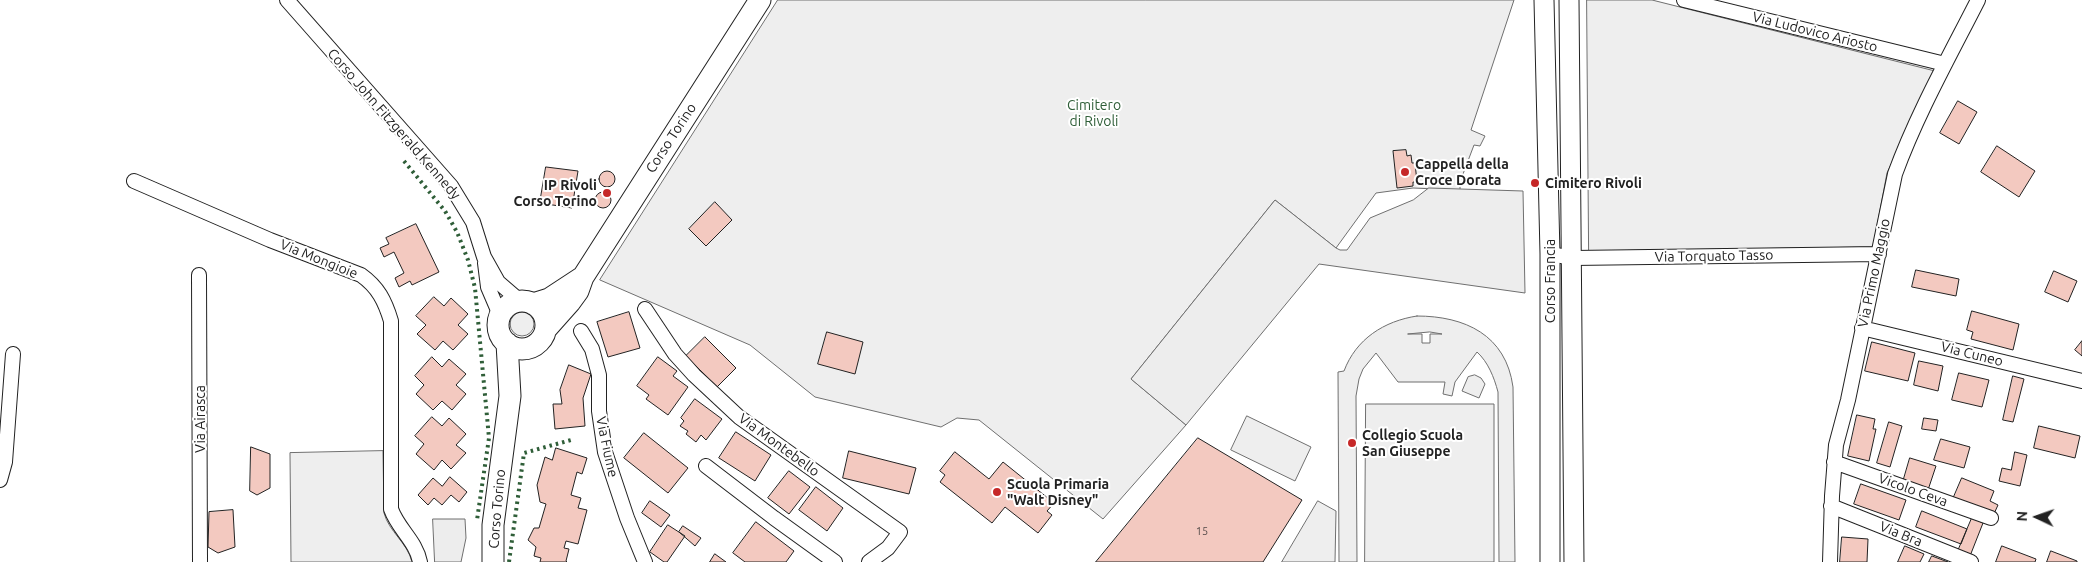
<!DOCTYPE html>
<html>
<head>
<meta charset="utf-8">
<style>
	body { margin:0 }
	#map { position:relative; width:2082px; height:562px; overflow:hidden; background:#fff; font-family:Ubuntu,sans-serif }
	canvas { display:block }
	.north { position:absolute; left:2012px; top:492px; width:50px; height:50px; -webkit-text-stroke:4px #fff; paint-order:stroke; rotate:273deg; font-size:14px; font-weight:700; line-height:20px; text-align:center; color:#222 }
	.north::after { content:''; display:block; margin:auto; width:18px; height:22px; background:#222; clip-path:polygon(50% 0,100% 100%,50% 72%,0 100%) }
</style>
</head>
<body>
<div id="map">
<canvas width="2082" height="562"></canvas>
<div class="north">N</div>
</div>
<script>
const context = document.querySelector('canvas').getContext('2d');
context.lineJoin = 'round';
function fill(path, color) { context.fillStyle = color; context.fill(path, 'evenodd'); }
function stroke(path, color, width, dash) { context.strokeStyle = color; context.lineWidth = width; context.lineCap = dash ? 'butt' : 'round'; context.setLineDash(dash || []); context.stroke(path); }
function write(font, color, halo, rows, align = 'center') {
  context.font = font + ' Ubuntu,sans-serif'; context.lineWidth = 4; context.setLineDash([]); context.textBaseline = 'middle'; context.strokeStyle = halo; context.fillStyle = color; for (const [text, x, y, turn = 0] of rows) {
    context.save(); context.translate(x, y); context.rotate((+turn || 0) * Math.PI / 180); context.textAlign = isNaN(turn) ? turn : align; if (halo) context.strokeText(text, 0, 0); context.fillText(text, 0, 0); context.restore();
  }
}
const green = new Path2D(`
	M778 0H1514L1471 130 1485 136 1480 146 1474 145 1460 182V190L1413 188 1376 193 1336 248 1275 200 1131 379 1186 425 1103 519 979 420 957 418 941 427 815 397 750 345 600 280Z
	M1587 0H1652L1935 71 1887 173 1873 247 1589 251Z
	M510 324a12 12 0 1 1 24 0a12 12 0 1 1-24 0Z
	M1417 316C1465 316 1506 335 1513 387L1515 562H1499L1498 392C1494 377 1488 362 1477 352L1455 382 1452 396 1443 394 1445 382H1398L1376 353 1363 369 1359 379 1356 396 1357 562H1339L1338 372 1344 371C1356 339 1384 321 1417 316ZM1430 332 1442 334H1430V343H1422V334H1408Z
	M1475 375 1481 378 1485 384 1479 398 1462 391 1468 377Z
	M1366 404H1494V562H1365Z
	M1247 416 1311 447 1295 481 1231 450Z
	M383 451 384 513C389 532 407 542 412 562H291L290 453Z
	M1318 501 1336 511 1335 562H1282Z`);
fill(green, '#eee');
stroke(green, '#6f6f6f', 1);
const parking = new Path2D(`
	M1429 188 1523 191 1525 293 1319 264 1186 425 1131 379 1275 200 1336 248 1340 250H1347L1370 218 1413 200Z
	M433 519H465L466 538 461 562H435Z`);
fill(parking, '#ededed');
stroke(parking, '#6f6f6f', 1);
const building = new Path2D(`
	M1958 101 1977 112 1959 144 1940 133Z
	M1997 146 2035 171 2019 197 1981 172Z
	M1406 150 1407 156 1411 155 1412 163H1415L1417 182H1413V186L1397 188 1393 151Z
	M546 167 578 171 572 208 540 203Z
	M599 179a8 8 0 1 1 16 0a8 8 0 1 1-16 0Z
	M595 200a8 8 0 1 1 16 0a8 8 0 1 1-16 0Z
	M715 202 732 220 706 246 689 229Z
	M416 224 439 272 412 285 410 281 399 287 395 278 404 273 394 252 384 257 380 248 389 244 386 238Z
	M1916 270 1959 279 1956 296 1912 287Z
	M2054 271 2077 281 2068 302 2045 292Z
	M434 297 444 306 451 298 468 314 458 325 468 334 453 350 443 341 435 350 417 334 426 325 416 316Z
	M1972 311 2019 324 2013 350 1971 339 1973 332 1967 330Z
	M629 312 640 348 608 357 597 322Z
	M827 332 863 342 855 374 818 364Z
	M705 337 736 368 717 387 686 356Z
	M2082 341V356L2075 350Z
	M1872 342 1915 353 1908 381 1865 371Z
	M432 357 442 367 449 359 466 374 456 385 466 394 452 410 442 401 433 410 416 394 424 385 415 376Z
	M658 357 677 371 673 376 688 387 668 415 646 399 649 395 637 386Z
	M1919 361 1943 366 1938 391 1914 385Z
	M569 365 591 374 583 398 585 426 555 429 553 404H562L560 390Z
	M1959 373 1989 380 1982 407 1952 400Z
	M2013 376 2024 379 2013 422 2003 420Z
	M695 399 722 419 706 440 701 435 696 442 686 434 688 431 680 426 684 421 681 418Z
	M1857 415 1875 419 1873 429H1876L1869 461 1848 456Z
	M432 417 442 426 449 418 466 434 456 445 466 453 451 469 442 460 434 470 416 454 424 444 415 436Z
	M1924 418 1938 420 1936 431 1922 429Z
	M1889 422 1902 426 1890 467 1877 463Z
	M2039 426 2080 436 2075 458 2034 448Z
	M736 432 771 455 755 481 719 458Z
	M644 433 688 468 668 493 624 458Z
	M1198 438 1302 500 1263 562H1096Z
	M1941 439 1970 447 1964 468 1934 460Z
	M251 447 270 454V488L257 495 250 491Z
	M556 448 587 458 582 474 577 472 571 495 581 498 578 508 587 510 578 544 566 541 564 548 569 549 566 561 567 562H540L541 558 534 556 536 547 528 540 534 528H539L546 504 540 502 537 485 545 457 552 460Z
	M849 451 916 468 909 494 843 478Z
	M955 452 989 479 1003 462 1054 503 1047 511 1052 515 1038 533 1005 507 992 523 940 482 945 475 940 471Z
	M2015 452 2027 455 2020 486 1999 481 2002 468 2011 470Z
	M1910 458 1936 466 1928 490 1903 482Z
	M789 471 810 487 789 514 768 498Z
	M450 477 467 492 459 502 451 495 442 505 434 498 428 505 418 495 433 478 442 486Z
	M1962 478 1994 491 1990 501 1998 505 1993 516 1953 499Z
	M1861 484 1906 500 1899 520 1854 504Z
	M816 487 843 508 827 531 799 510Z
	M650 501 670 515 661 527 642 513Z
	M233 510 235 547 218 553 208 547 209 512Z
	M1922 511 1967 529 1961 544 1916 527Z
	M1972 518 1983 523 1970 556 1958 551Z
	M756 522 794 551 786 562H745L733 553Z
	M668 525 685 536 667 562H664L650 552Z
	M683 526 701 538 695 546 679 532Z
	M1842 537 1868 539 1867 562H1840Z
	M1905 546 1924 554 1920 562H1898Z
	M2002 546 2036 559 2035 562H1996Z
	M2051 551 2077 561V562H2047Z
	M715 554 726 562H710Z
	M1932 556 1948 562H1929Z`);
fill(building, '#f3c9c0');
stroke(building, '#222', 1);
const street = new Path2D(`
	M287 0 451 186 473 222 484 257 498 282 520 301
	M1684 0 1945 64
	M134 181 270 240 361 275C378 287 385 301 391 321V509C398 529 416 541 420 562
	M1550 254 1573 258 1879 254
	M485 263 488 287 500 315
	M199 275 200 562
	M645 309 675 354 694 375 739 417 900 532 888 548 869 562
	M1862 328 2082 381
	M581 331 592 349 599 375V411L605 452 627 518 645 562
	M1834 462 1991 518
	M706 466 774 518 835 562
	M0 480 5 462 13 354
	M1831 506 1971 562
	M1830 562 1832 496 1836 445 1848 400 1895 174C1917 114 1949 57 1978 0`);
const secondary = new Path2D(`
	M1544 0 1550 254V562
	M1569 0 1574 562`);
const primary = new Path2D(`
	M498 325a24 24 0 1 1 48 0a24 24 0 1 1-48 0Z
	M533 304 549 299 581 278
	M546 329 570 302 578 291 583 277 760 0
	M493 562V525L510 396 507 343`);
stroke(street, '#222', 16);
stroke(secondary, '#222', 21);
stroke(primary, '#222', 23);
stroke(street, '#fff', 14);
stroke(secondary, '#fff', 19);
stroke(primary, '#fff', 21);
stroke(new Path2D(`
	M404 161 445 211 457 232 468 260 475 288 489 438 477 520
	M509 562 524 453 571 440`), '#2f5e38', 4, [2.5, 4]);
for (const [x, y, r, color] of [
	[1405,172,5,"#c62828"],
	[1535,183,5,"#c62828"],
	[607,193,5,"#c62828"],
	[1352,443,5,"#c62828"],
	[997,492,5,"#c62828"]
]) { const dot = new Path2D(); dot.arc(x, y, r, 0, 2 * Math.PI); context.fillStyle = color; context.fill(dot); stroke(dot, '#fff', 2); }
write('11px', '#564c4a', null, [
	["15",1202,531]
]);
write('14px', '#222', '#fff', [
	["Via Ludovico Ariosto",1815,32,14],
	["Corso John Fitzgerald Kennedy",394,124,49],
	["Corso Torino",671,138,-57],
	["Via Torquato Tasso",1714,256,-1],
	["Via Mongioie",319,259,22],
	["Via Primo Maggio",1874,273,-78],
	["Corso Francia",1550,281,-90],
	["Via Cuneo",1972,354,14],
	["Via Airasca",200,419,-90],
	["Via Montebello",779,445,36],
	["Via Fiume",607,447,78],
	["Vicolo Ceva",1913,490,20],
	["Corso Torino",497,509,-85],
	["Via Bra",1901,534,22]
]);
write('14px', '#2f5e38', '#fff', [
	["Cimitero",1094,105],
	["di Rivoli",1094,121]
]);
write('bold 14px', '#222', '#fff', [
	["Cappella della",1415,164],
	["Croce Dorata",1415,180],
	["Cimitero Rivoli",1545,183],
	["IP Rivoli",597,185,"right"],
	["Corso Torino",597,201,"right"],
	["Collegio Scuola",1362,435],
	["San Giuseppe",1362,451],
	["Scuola Primaria",1007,484],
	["\"Walt Disney\"",1007,500]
], 'left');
</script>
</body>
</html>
